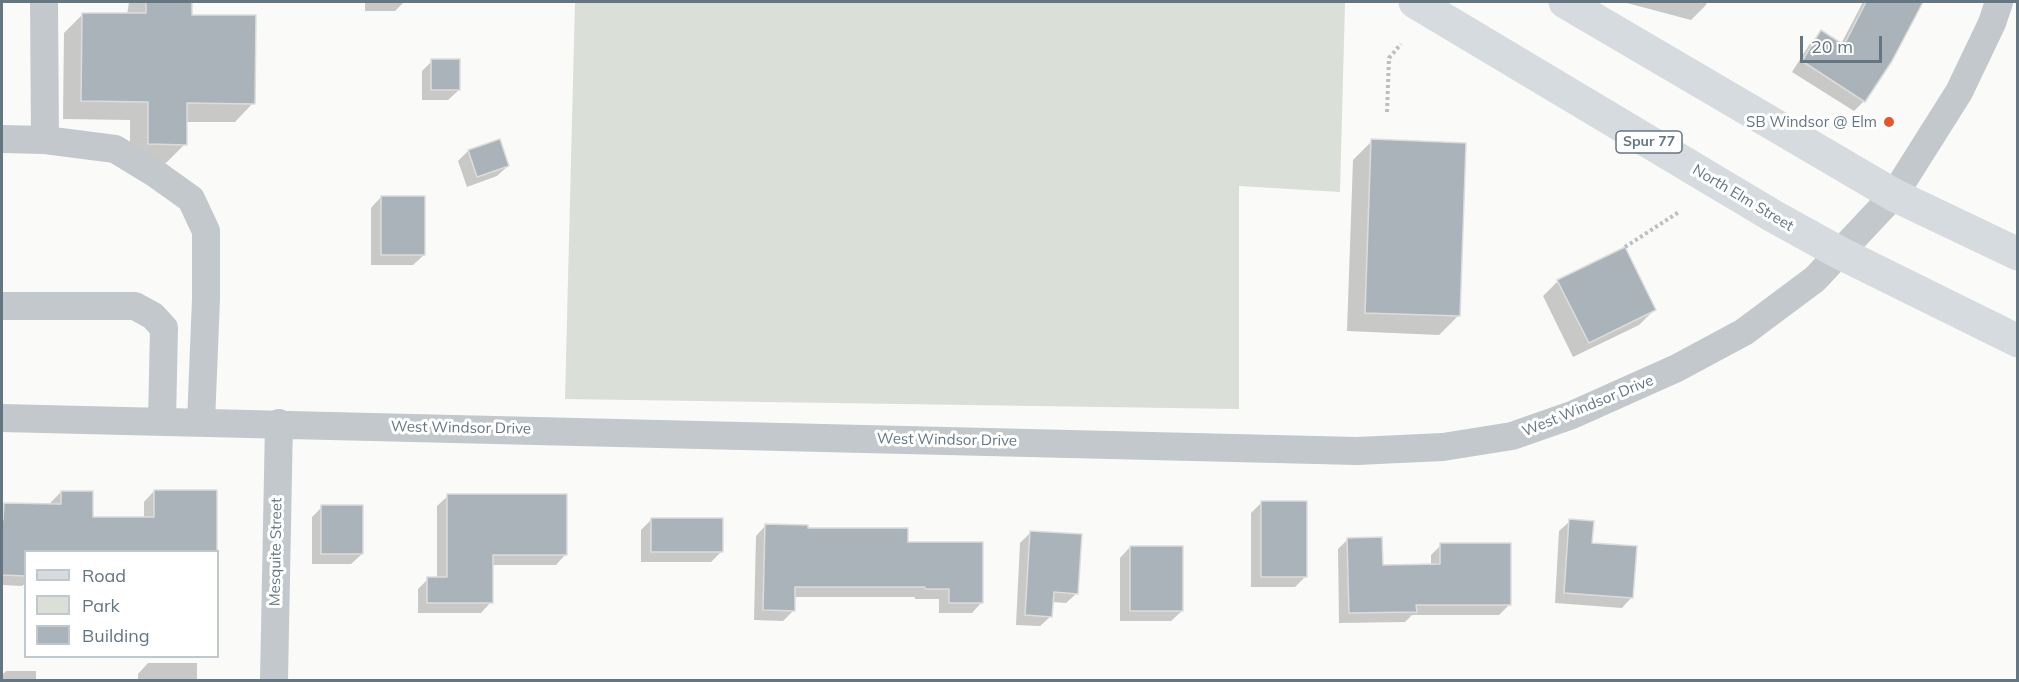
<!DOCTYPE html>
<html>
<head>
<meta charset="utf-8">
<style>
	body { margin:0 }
	#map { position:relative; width:2019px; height:682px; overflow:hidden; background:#fafaf8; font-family:Mulish,sans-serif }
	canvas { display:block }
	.frame { position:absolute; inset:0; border:3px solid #657683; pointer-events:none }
	.legend { position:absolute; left:24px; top:550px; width:195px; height:108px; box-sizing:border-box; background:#fff; border:2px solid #c1c8cd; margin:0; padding:8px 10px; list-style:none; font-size:18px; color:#657683 }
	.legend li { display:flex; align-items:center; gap:12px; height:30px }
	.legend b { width:30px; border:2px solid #c1c8cd }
	.scale { position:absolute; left:1800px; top:36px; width:82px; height:27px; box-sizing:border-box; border:3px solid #657683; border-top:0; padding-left:8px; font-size:18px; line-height:21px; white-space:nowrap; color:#657683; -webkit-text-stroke:4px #fff; paint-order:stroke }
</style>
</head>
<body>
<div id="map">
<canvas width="2019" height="682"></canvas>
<div class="frame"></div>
<ul class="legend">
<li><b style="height:8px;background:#d6dbdf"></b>Road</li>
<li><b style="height:16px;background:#dadfd7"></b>Park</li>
<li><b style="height:16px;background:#aab3b9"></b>Building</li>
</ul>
<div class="scale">20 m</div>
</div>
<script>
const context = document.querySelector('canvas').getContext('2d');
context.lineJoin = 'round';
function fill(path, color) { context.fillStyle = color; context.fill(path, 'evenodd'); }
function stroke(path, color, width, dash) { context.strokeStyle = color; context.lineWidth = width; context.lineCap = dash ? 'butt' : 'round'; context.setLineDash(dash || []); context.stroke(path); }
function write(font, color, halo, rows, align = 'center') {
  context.font = font + ' Mulish,sans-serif'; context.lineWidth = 6; context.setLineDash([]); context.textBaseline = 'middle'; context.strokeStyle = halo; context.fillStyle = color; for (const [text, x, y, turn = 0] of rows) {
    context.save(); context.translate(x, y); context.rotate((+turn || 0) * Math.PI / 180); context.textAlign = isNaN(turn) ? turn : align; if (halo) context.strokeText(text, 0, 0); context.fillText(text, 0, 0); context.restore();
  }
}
fill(new Path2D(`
	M575 2H1345L1340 192 1239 186V409L565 399Z`), '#dadfd7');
fill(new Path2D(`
	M129 2H191L190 16 253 103 235 122H185V144L166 163 130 162V120L63 119 64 33 83 14 127 15Z
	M365 2H404L395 11H365Z
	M1623 2H1707L1706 5 1691 20Z
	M1863 2 1921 3 1864 101 1854 111 1792 72 1811 42 1822 32 1841 44Z
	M432 61 459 90 448 100H422V71Z
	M1372 141 1458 316 1439 335 1347 331 1353 160Z
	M468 151 508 166 497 176 467 187 458 161Z
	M381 197 424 255 413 265H371V208Z
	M1558 281 1654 310 1639 325 1573 357 1543 296Z
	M154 491 215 552H26V583L22 586 2 585V507L4 505H51V502L61 492 92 519 144 518V502Z
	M448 496 566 554 556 565H491V602L481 613H418V589L428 579H437V506Z
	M1262 502 1305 577 1295 587H1251V513Z
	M322 507 362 554 351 564H312V517Z
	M651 520 721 552 711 562H641V530Z
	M1570 521 1632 597 1622 608 1555 603 1559 531Z
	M766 525 906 544 982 602 972 613H939V599H915V597H794L793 611 783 621 754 620 756 536Z
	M1031 532 1077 593 1066 603 1052 602 1051 616 1040 626 1016 625 1020 543Z
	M1348 539 1382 567 1431 566V555L1441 545 1510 604 1499 615H1412L1405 622 1339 623 1338 549Z
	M1130 547 1182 611 1171 621H1120V558Z
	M148 663H197V680H138V674Z
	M6 671H36V680H2V675Z`), '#0003');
const building = new Path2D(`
	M146 2H192V15H256L255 104 187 103V145L148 144V102L81 101 82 13H146Z
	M1866 2H1923L1892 61 1865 102 1802 61 1821 30 1844 45Z
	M431 59H460V90H431Z
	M500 139 509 166 477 177 468 150Z
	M1371 139 1466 143 1460 316 1365 313Z
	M381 196H425V255H381Z
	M1625 247 1656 310 1589 343 1557 280Z
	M154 490H217V552H26V576L2 575V520H3L4 503 61 504V491H93V517H154Z
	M447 494H567V555H493V603H427V577H447Z
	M1261 501H1307V577H1261Z
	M321 505H363V554H321Z
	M651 518H723V552H651Z
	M1569 519 1594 521 1592 543 1637 546 1633 598 1564 593Z
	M765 524 808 525V528H908V542H983V603H949V589H925V587H795V611L763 610Z
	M1030 531 1082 534 1078 594 1054 592 1052 617 1025 615Z
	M1382 537 1383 565 1440 564V543H1511V605H1416L1417 612 1349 613 1347 538Z
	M1130 546H1183V611H1130Z`);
fill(building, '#aab3b9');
stroke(building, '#dcdcda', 1.5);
stroke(new Path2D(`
	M1387 112 1389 58 1401 44
	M1625 247 1679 212`), '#bbbfc2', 4, [3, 3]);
stroke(new Path2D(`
	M44 2 45 140
	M2 139 45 140 115 149 156 174 191 199 206 231V299L201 422
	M2 306H135L153 316 164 328 162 421
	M2 418 1357 451 1443 447 1512 436 1572 415 1677 368 1744 332 1815 279 1894 195 1959 92 1992 23 1999 2
	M274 680 279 423`), '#c3c8cc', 28);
stroke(new Path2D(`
	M1415 2 1773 216 1840 253 2018 341
	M1565 2 1894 195 2018 254`), '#d6dbdf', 33);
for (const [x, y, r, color] of [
	[1889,122,6,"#e4572e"]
]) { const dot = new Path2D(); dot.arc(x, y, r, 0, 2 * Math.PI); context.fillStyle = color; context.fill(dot); stroke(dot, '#fff', 2); }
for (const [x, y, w] of [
	[1649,142,66]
]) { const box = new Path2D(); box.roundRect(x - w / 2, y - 11, w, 22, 4.5); context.fillStyle = '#fff'; context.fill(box); stroke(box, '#657683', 1.5); }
write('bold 14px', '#657683', null, [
	["Spur 77",1649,142]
]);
write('15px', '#657683', '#fff', [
	["SB Windsor @ Elm",1877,122]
], 'right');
write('15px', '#657683', '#fff', [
	["North Elm Street",1743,198,31],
	["West Windsor Drive",1588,406,-22],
	["West Windsor Drive",461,428,1],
	["West Windsor Drive",947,440,1],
	["Mesquite Street",276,552,-89]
]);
</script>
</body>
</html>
